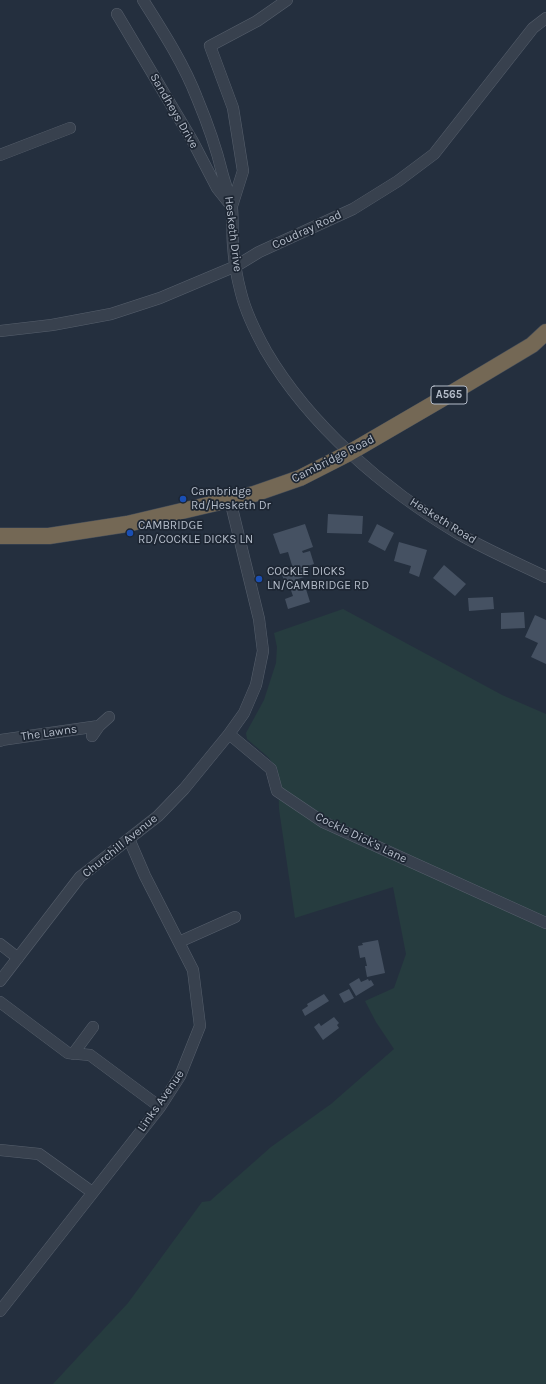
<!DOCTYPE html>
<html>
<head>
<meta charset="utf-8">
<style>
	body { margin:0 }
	canvas { display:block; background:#242f3e }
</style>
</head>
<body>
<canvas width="546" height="1384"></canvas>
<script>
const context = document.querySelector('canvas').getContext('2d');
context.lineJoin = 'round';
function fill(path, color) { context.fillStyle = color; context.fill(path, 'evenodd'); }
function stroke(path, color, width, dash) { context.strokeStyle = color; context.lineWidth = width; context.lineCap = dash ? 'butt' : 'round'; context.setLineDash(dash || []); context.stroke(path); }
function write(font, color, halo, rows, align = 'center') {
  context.font = font + ' Karla,sans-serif'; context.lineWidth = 3.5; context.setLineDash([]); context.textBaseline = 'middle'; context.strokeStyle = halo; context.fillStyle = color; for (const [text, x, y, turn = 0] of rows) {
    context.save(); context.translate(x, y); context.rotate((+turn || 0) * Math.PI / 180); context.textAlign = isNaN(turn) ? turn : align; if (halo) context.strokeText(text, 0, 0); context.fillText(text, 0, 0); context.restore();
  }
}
fill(new Path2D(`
	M343 609 502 695 546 714V1384H53L128 1303 202 1202 210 1201 271 1147 331 1104 394 1049 376 1022 365 1001 394 988 406 954 393 887 295 918 279 809 278 770 268 757 247 739 246 733 264 700 276 663 277 647 274 633Z`), '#263c3f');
fill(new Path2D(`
	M328 514 363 516 362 534 327 533Z
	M305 524 313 547 302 551 303 553 310 551 314 564 301 568 304 577 295 580 298 588 305 586 310 602 288 609 285 599 293 596 288 582 285 583 282 575 294 572 288 552 280 554 273 534Z
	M377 524 394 533 385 551 368 542Z
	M399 542 427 550 419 577 409 573 411 566 394 561Z
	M444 565 466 584 455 596 433 578Z
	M493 597 494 609 469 611 468 598Z
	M524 612 525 628 501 629V613Z
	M535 615 546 620V664L531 657 538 643 525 637Z
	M378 940 385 973 367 977 365 966H367L365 957 360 958 358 946 363 945 362 943Z
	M359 978 361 982 368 979 369 981 371 980 374 985 356 996 349 984Z
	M349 989 354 998 344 1003 339 994Z
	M324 994 329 1001 305 1016 302 1010 308 1006 307 1004Z
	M334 1017 339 1023 337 1025 339 1028 323 1040 314 1027 319 1023 321 1026Z`), '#455162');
const minor = new Path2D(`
	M143 0C162 30 184 64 197 98 207 122 216 147 222 172 225 184 230 196 232 208 233 220 232 233 233 245 234 261 237 278 241 293 246 313 256 333 266 351 310 426 385 490 459 534 487 550 517 563 546 577
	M117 14 192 140 217 188 229 203
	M0 155 70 128
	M232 206 243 171 233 108 210 46 257 21 287 0
	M0 331 52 325 111 314 160 298 236 266 259 252 353 209 398 181 434 154 533 28 546 18
	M229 734 271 769 277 791 323 822 546 923
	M92 736 99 726 109 717
	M0 741 1 740 99 726
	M179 942 235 917
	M0 944 18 958
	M0 981 80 877 158 816 184 789 229 734 244 713 256 685 263 651 259 619 230 500
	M0 1002 68 1053 90 1055 160 1107
	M73 1054 93 1027
	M0 1150 39 1154 92 1192
	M0 1311 160 1107 180 1076 200 1026 193 970 145 876 129 839`);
const highway = new Path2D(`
	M0 536H49L127 524 254 494 300 478 349 453 440 400 532 345 546 332`);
stroke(minor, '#565f6c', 12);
stroke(highway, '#434c59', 17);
stroke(minor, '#38414e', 11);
stroke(highway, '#746855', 16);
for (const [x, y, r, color] of [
	[183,499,4,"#1a4fb4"],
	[130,533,4,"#1a4fb4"],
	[259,579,4,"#1a4fb4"]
]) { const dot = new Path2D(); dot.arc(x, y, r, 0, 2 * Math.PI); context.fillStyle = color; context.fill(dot); stroke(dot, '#1d2633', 1.5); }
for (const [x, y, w] of [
	[449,395,36]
]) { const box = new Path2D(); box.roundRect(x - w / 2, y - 9, w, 18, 3); context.fillStyle = '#1d2633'; context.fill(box); stroke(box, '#b4bcc9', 1); }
write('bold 11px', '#b4bcc9', null, [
	["A565",449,395]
]);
write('12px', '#b4bcc9', '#1d2633', [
	["Sandheys Drive",174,111,60],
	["Coudray Road",307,230,-25],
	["Hesketh Drive",233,234,83],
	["Cambridge Road",333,459,-27],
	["Hesketh Road",443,521,32],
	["The Lawns",49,733,-8],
	["Cockle Dick's Lane",361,838,26],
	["Churchill Avenue",120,846,-39],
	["Links Avenue",161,1101,-55]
]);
write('12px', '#b4bcc9', '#1d2633', [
	["Cambridge",191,492],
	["Rd/Hesketh Dr",191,506],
	["CAMBRIDGE",138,526],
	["RD/COCKLE DICKS LN",138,540],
	["COCKLE DICKS",267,572],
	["LN/CAMBRIDGE RD",267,586]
], 'left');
</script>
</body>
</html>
